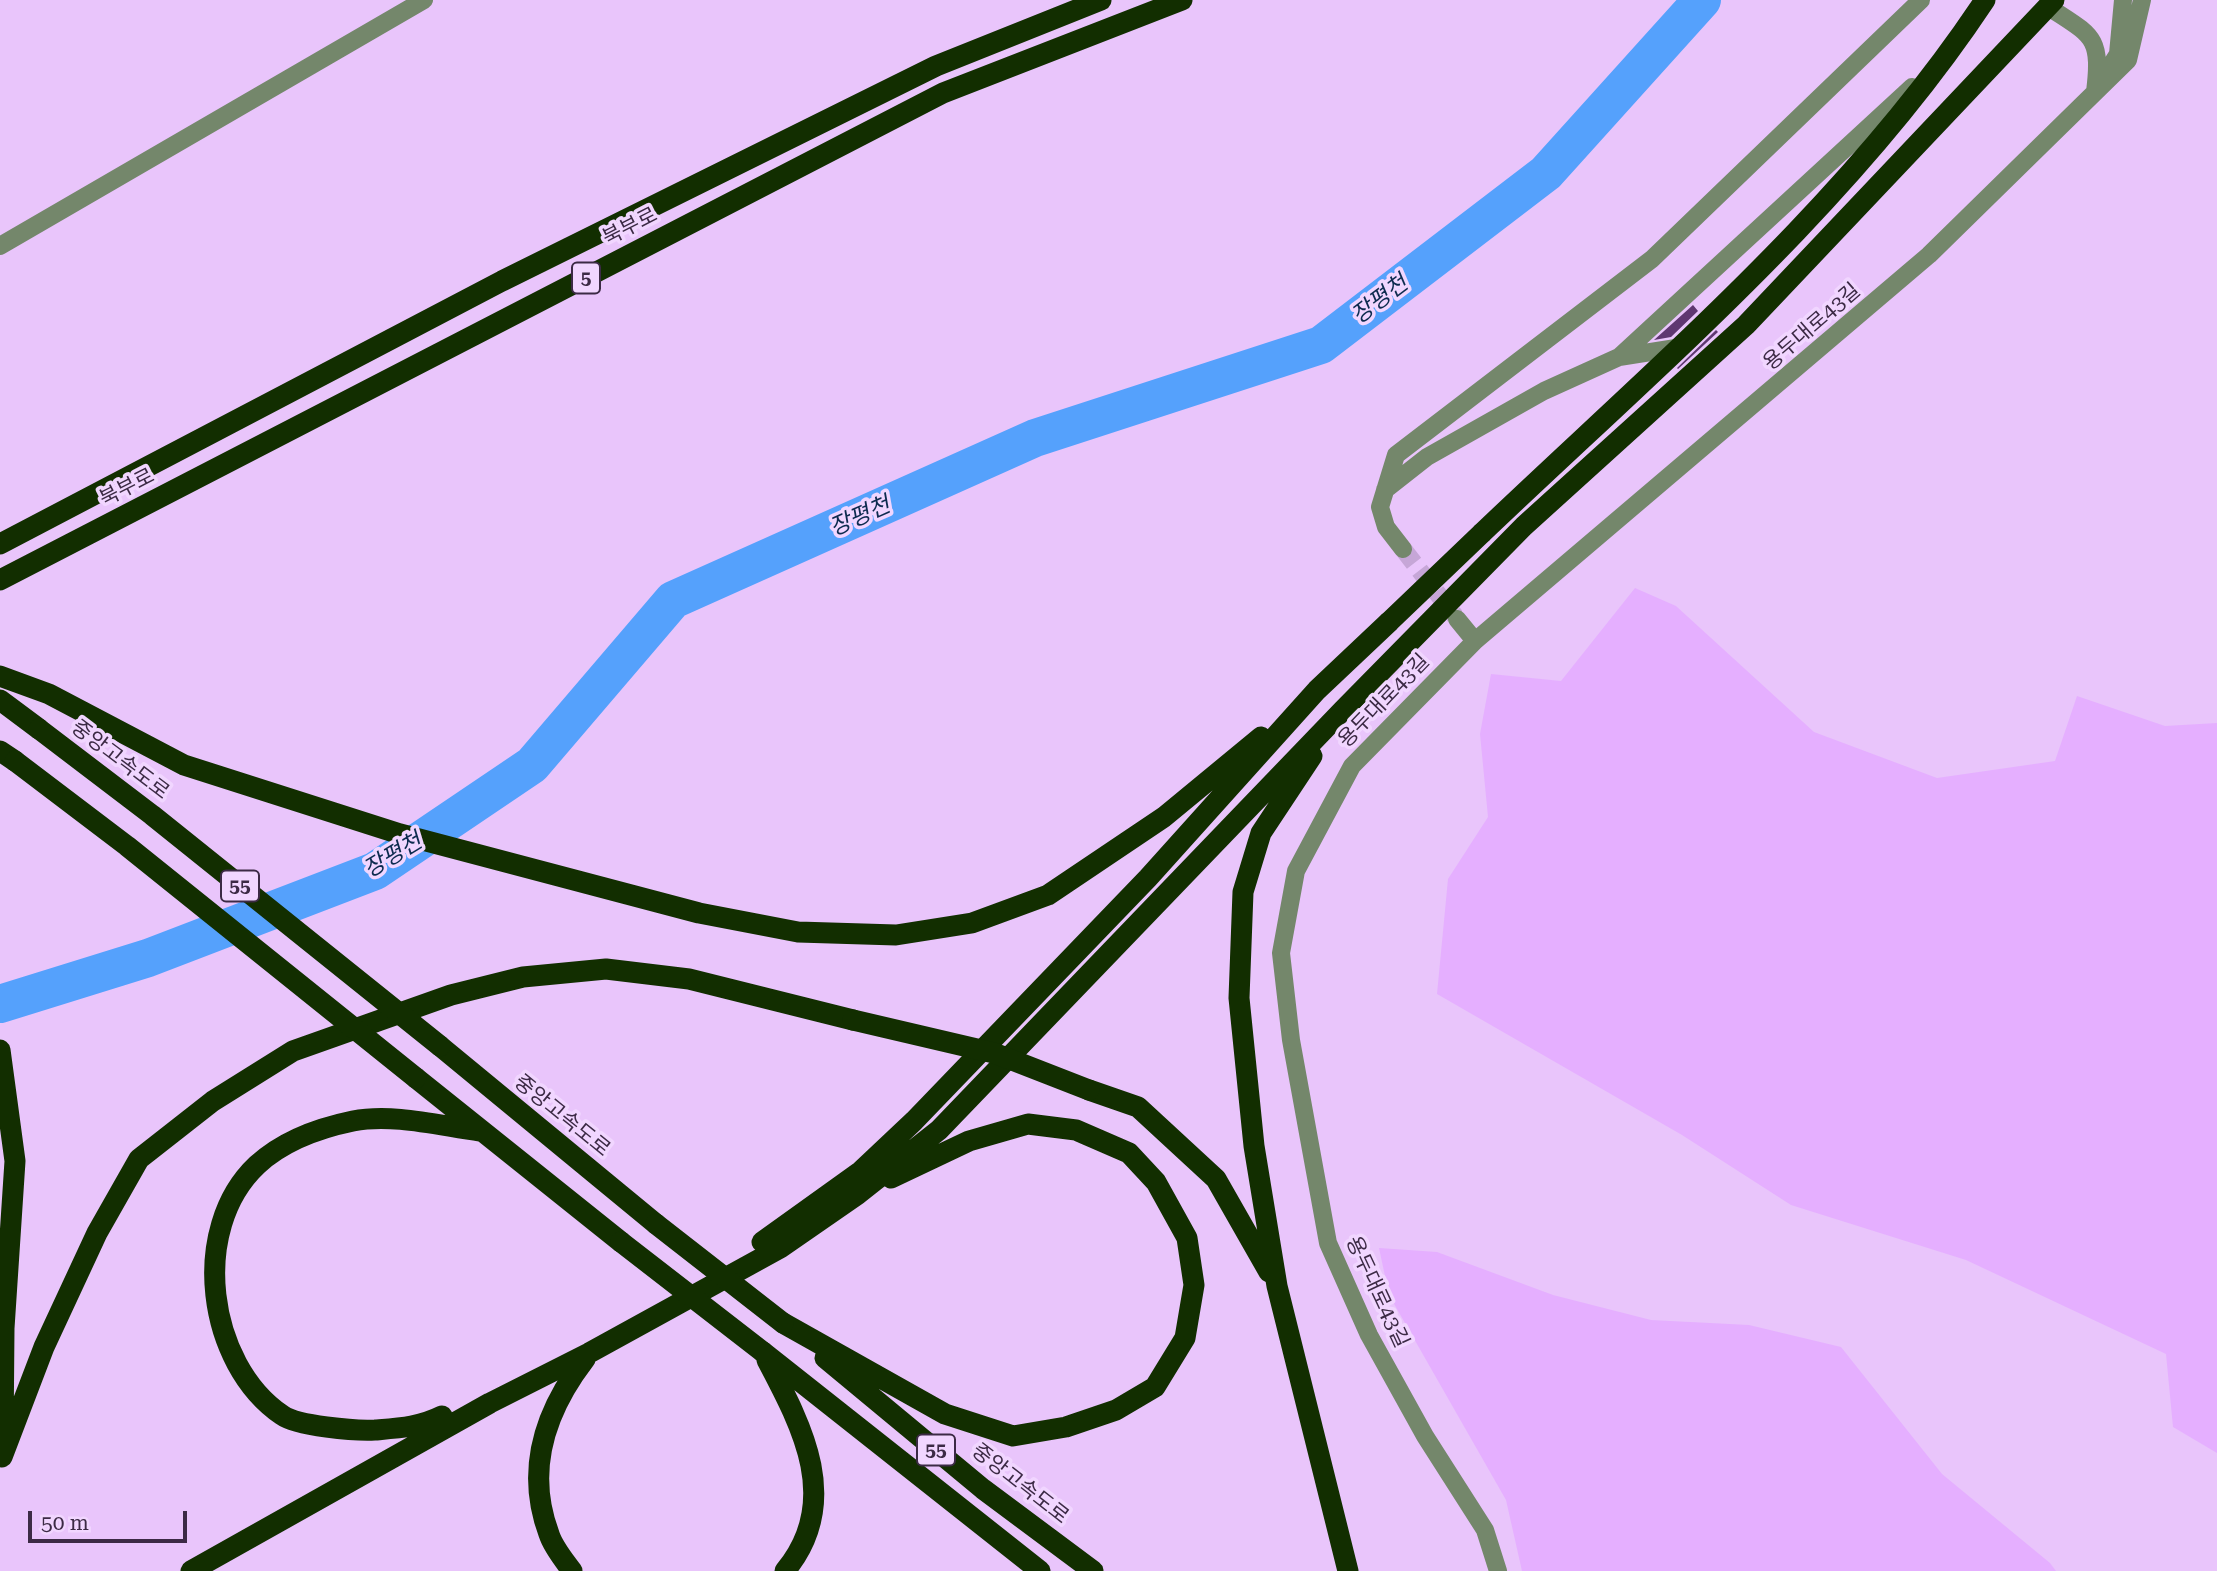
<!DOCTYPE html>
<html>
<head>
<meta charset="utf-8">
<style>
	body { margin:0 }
	#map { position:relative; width:2217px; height:1571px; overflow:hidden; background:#e9c5fb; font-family:"Roboto Serif",serif }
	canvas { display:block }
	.scale { position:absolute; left:28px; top:1511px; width:159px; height:32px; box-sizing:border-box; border:4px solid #3c2a45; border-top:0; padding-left:9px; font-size:21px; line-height:24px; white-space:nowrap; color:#3c2a45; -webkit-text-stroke:5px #f1d6ff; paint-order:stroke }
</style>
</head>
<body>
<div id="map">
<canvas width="2217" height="1571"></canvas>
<div class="scale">50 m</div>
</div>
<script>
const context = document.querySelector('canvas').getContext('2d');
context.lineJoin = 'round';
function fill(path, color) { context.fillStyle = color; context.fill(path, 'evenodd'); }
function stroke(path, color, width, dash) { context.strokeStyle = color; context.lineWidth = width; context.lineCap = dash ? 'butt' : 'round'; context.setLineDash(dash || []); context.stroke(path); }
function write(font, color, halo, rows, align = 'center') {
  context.font = font + ' "Roboto Serif","Noto Sans KR",serif'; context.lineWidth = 7; context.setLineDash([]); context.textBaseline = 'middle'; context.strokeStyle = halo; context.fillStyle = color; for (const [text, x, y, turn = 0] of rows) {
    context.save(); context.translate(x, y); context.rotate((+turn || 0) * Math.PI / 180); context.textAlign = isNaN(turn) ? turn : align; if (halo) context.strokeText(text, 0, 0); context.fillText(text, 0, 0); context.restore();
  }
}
fill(new Path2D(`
	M1635 588 1676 606 1814 732 1937 778 2055 761 2077 696 2165 726 2217 723V1453L2173 1427 2166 1354 1966 1260 1791 1205 1682 1135 1437 994 1448 879 1488 817 1480 734 1491 674 1561 681Z
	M1379 1248 1437 1252 1553 1295 1651 1320 1749 1325 1841 1347 1942 1474 2050 1563 2056 1571H1522L1506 1500 1389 1295Z`), '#e5afff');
stroke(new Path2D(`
	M0 1004 148 958 375 871 532 765 673 600 1035 438 1321 345 1546 173 1702 0`), '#55a1fc', 38);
fill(new Path2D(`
	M1693 305 1698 311 1671 337 1654 340Z
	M1716 330 1718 332 1678 369 1677 368Z`), '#5f3771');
stroke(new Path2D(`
	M1403 549 1455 616`), '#c6a6d7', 18, [18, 9]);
stroke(new Path2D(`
	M2047 6C2092 36 2102 35 2095 92
	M2111 65 2118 54 2123 0
	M0 246 424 0
	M1619 357 1676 348
	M1385 490 1427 457 1544 391 1619 357 1912 87
	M1403 549 1386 527 1380 507 1396 455 1652 259 1921 0
	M1457 619 1475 641
	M1498 1571 1485 1530 1425 1436 1369 1335 1328 1243 1291 1040 1281 953 1296 871 1352 766 1475 641 1929 255 2128 60 2142 0`), '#74876b', 18);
stroke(new Path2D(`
	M1482 533C1658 365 1850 204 1985 0
	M0 544 502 281 936 66 1101 0
	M0 580 943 93 1182 0
	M0 676 49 694 184 765 400 834 699 913 798 932 896 935 972 923 1048 895 1164 817 1261 737
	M0 700 39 729
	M0 751 15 761
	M1312 756 1261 833 1243 892 1239 998 1254 1146 1277 1286 1348 1571
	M440 1046 656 1224
	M0 1050 15 1161 4 1328 3 1442
	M416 1078 621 1242
	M1089 1090 1138 1107 1216 1179 1269 1272
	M762 1242 861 1171 914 1121 1148 878 1317 690 1389 622
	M783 1323 945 1414 1013 1436 1066 1427 1116 1410 1155 1387 1185 1338 1194 1285 1187 1238 1156 1182 1129 1153 1076 1130 1028 1124 969 1141 891 1178
	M763 1352 1040 1571
	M825 1358 983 1489 1093 1571
	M767 1360C803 1428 842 1502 785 1571
	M442 1416C420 1427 400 1428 375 1430 355 1431 297 1426 282 1415 207 1364 189 1229 257 1165 283 1141 319 1128 353 1121 393 1113 441 1126 480 1131
	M2 1457 44 1347 97 1233 139 1159 213 1101 293 1051 451 995 523 977 606 969 689 979 853 1020
	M191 1571 490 1403 589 1353 780 1248 858 1194 939 1130 1343 710 1524 526 1746 325 2054 0
	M572 1571C564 1560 553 1547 549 1534 525 1470 545 1411 585 1359`), '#122e00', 21);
stroke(new Path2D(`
	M1389 622 1482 533
	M39 729 152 815 440 1046
	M15 761 127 846 416 1078
	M853 1020 994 1053 1089 1090
	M656 1224 783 1323
	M621 1242 763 1352`), '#122e00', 21);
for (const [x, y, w] of [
	[586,278,28],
	[240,886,38],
	[936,1450,38]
]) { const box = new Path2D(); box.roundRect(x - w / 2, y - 15.5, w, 31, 5); context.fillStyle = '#f1d6ff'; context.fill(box); stroke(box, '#3c2a45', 2); }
write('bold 19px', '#3c2a45', null, [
	["5",586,278],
	["55",240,886],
	["55",936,1450]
]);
write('21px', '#3c2a45', '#f1d6ff', [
	["북부로",630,227,-27],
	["용두대로43길",1812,327,-41],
	["북부로",127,488,-27],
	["용두대로43길",1384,701,-46],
	["중앙고속도로",120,760,37],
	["중앙고속도로",562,1116,39],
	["용두대로43길",1377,1292,65],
	["중앙고속도로",1020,1484,38]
]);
write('italic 23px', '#0d2b4f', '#f1d6ff', [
	["장평천",1380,300,-37],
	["장평천",860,517,-24],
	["장평천",393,856,-31]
]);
</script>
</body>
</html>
